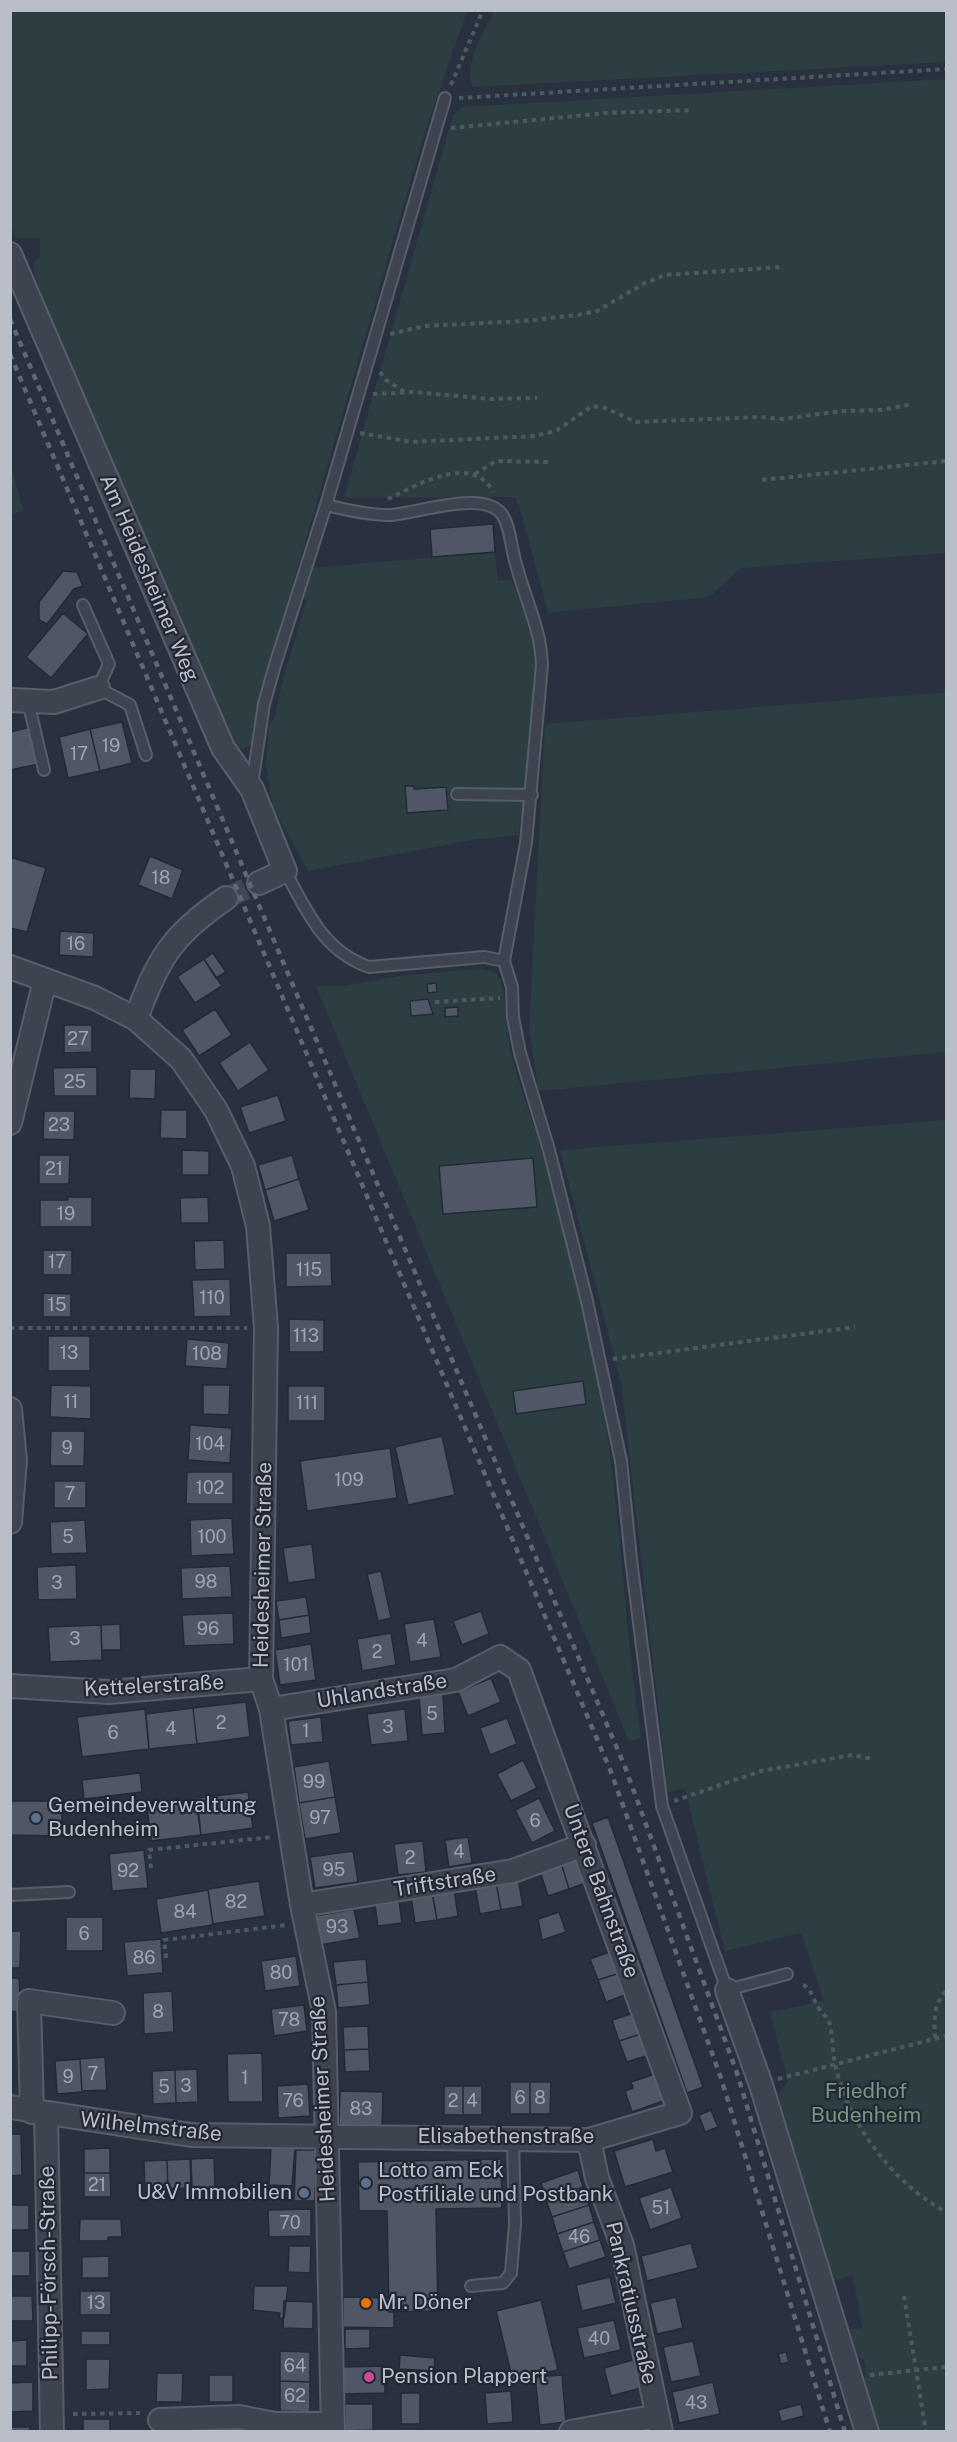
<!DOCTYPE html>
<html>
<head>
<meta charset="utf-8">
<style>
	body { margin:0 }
	#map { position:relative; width:957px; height:2442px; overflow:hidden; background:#29303f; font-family:"Public Sans",sans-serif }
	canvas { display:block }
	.frame { position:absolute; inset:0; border:12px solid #b9bec9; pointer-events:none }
</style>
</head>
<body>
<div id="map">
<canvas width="957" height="2442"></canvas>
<div class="frame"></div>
</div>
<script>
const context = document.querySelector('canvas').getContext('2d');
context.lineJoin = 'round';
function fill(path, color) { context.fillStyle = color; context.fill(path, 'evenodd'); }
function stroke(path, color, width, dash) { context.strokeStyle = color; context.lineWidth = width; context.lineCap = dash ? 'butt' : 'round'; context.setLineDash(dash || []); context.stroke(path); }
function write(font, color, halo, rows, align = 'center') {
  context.font = font + ' "Public Sans",sans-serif'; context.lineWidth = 4.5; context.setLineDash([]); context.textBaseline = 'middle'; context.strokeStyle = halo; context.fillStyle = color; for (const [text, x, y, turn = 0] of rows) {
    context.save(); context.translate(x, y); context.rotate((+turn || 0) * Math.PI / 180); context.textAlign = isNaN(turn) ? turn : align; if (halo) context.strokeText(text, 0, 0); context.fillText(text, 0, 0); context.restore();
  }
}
fill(new Path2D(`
	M10 11H467L424 135 263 686 253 743 243 749 230 746 59 350 34 273V262L40 256V238H16L11 226Z
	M494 11H946V62L473 87C463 63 484 33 494 11Z
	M946 79V553L741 568 709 597 548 613 522 515 515 497 344 498 453 115 463 107Z
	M10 466 24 510 11 514H10Z
	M495 552 498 581 512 580 534 640 536 668 519 835 472 840 308 871 273 807 266 765 269 724 274 720 285 672 307 600 302 598 311 568Z
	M946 692V1052L539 1091 529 1030 545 724Z
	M481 969 495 972C508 982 506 1035 511 1054 522 1095 538 1134 549 1175 572 1254 592 1346 606 1427 622 1530 625 1634 641 1738L629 1741 316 986H343L406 975Z
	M946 1120V2431H878L863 2381 866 2372 864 2360 854 2353 847 2330 862 2328 853 2276 833 2280 778 2096 788 2081 770 2012 824 2001 801 1933 725 1951 685 1789 668 1792 621 1382 560 1150Z`), '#2c3e41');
const building = new Path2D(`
	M493 524 495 552 432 557 430 529Z
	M63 571 77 572 83 586 74 589 47 624 39 620V602Z
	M63 613 88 634 51 678 26 657Z
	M122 722 132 763 100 771 90 729Z
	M31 727 39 764 10 770V732Z
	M90 729 100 771 68 778 59 737Z
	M405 786H414V789L446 787 448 810 407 813Z
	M150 856 183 870 172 899 138 885Z
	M10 857 46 868 27 932 10 928Z
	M60 931 94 933 93 957 59 955Z
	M213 953 226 972 216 978 204 959Z
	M204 959 222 986 195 1003 177 977Z
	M436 983 437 992 428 993 427 984Z
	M428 999 433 1014 411 1016 410 1001Z
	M458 1007V1016L445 1017V1008Z
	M215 1009 232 1035 199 1056 182 1030Z
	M64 1025H92V1052L64 1053Z
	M250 1042 269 1070 238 1091 219 1063Z
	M97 1067V1096H54L53 1068Z
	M130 1069H156L155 1099 129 1098Z
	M278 1095 286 1121 249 1133 240 1107Z
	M161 1110H187V1139L160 1138Z
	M44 1111H75L74 1140 43 1139Z
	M182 1150 209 1151V1175H182Z
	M39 1155H70L69 1184H39Z
	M292 1155 299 1179 265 1190 258 1165Z
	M533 1158 537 1207 443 1214 439 1166Z
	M299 1179 309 1210 274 1221 265 1190Z
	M68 1197H92V1227H40V1200H68Z
	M208 1197 209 1223H181L180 1198Z
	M224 1240 225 1269 195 1270 194 1241Z
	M43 1250H72V1275H43Z
	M286 1253H331L332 1286 286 1287Z
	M230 1279 231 1316 194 1317 192 1280Z
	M43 1293 71 1294V1317H43Z
	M289 1319 324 1320V1352H289Z
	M48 1336H90V1371H48Z
	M187 1339 229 1343 227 1369 185 1366Z
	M583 1381 586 1404 516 1414 513 1391Z
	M51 1385 91 1386V1419L50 1417Z
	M203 1385H230L229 1415 203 1414Z
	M288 1386H325V1421H288Z
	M190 1425 232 1428 230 1463 188 1460Z
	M51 1431H85L84 1466H50Z
	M442 1436 455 1495 408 1505 395 1447Z
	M390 1448 397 1498 307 1511 300 1461Z
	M187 1472H233V1504H186Z
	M54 1481H86V1508H54Z
	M232 1518 234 1554 191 1556 190 1520Z
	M85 1520 87 1553 51 1554 50 1522Z
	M312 1544 316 1579 288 1583 283 1548Z
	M76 1565 77 1599 38 1600 37 1567Z
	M230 1566 232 1597 182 1599 181 1568Z
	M381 1571 391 1618 378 1621 367 1574Z
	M306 1597 309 1615 279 1620 276 1601Z
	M481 1611 489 1634 462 1645 453 1621Z
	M233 1613 234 1644 184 1646 182 1615Z
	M309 1615 311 1633 281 1638 279 1620Z
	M434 1619 441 1657 410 1662 404 1624Z
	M120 1624 121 1650H102L101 1625Z
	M101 1625 102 1660 50 1662 48 1627Z
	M391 1633 396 1665 362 1671 357 1639Z
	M311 1644 316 1680 280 1685 275 1650Z
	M491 1678 501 1702 468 1716 458 1692Z
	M443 1693 445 1733 422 1735 419 1695Z
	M246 1702 250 1737 197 1744 193 1708Z
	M193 1708 197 1744 149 1749 146 1714Z
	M145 1709 149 1749 82 1757 77 1717Z
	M405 1709 408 1741 371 1745 367 1714Z
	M321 1717 323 1742 291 1745 288 1721Z
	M507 1718 517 1744 490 1755 480 1728Z
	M523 1760 537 1788 511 1801 497 1774Z
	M329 1761 335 1797 299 1803 294 1767Z
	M140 1773 142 1792 84 1799 82 1780Z
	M248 1792 253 1828 201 1835 197 1798Z
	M335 1797 341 1833 305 1839 299 1803Z
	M539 1798 555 1831 532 1843 515 1810Z
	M196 1800 201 1835 151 1841 147 1807Z
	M10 1801H62V1836L10 1835Z
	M608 1817 703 2087 687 2093 592 1823Z
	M468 1837 472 1863 449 1867 445 1840Z
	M423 1841 426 1872 398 1875 394 1844Z
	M144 1850 148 1888 112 1891 109 1854Z
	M353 1851 358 1882 315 1888 310 1857Z
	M582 1856 591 1881 569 1889 561 1863Z
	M561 1863 569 1889 548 1896 540 1871Z
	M518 1878 523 1906 501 1910 496 1882Z
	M259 1881 265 1916 213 1924 208 1889Z
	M496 1882 501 1910 480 1914 475 1886Z
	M454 1889 458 1916 437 1920 432 1892Z
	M208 1890 213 1925 161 1933 156 1899Z
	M432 1892 437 1920 415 1923 411 1896Z
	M399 1901 402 1923 378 1926 375 1905Z
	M354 1909 360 1938 320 1945 315 1916Z
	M559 1912 566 1932 542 1940 538 1919Z
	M66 1917H103V1951H66Z
	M10 1931H21L20 1968H10Z
	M161 1939 163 1973 127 1976 124 1942Z
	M615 1950 623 1972 598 1980 590 1959Z
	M296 1956 300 1986 265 1991 261 1961Z
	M366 1959 368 1982 336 1985 333 1962Z
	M623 1972 630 1993 606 2002 598 1980Z
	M10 1978H19L21 2011 10 2012Z
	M368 1982 370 2005 338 2008 336 1985Z
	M172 1991 174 2032 144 2034 143 1993Z
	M304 2005 307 2031 274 2036 271 2009Z
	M637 2012 644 2033 619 2041 612 2020Z
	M368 2026 369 2049 344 2050 343 2027Z
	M644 2033 652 2054 627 2062 619 2041Z
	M369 2049 370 2071 345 2072 344 2050Z
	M262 2053 263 2102H228L227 2054Z
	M105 2057 107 2090 82 2091 80 2059Z
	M80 2059 82 2092 57 2094 55 2061Z
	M197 2069 198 2102 176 2103 175 2070Z
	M175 2070 176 2103 153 2104 152 2071Z
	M658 2073 666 2100 632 2112 625 2091 633 2088 631 2082Z
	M510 2082H530V2114H510Z
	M530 2082H551L550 2114H530Z
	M308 2084 310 2116 278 2118 277 2086Z
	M444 2086H463V2115H444Z
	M463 2086H482V2115H463Z
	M340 2091 383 2092 382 2126 339 2125Z
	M711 2110 718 2127 705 2132 699 2115Z
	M10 2134H21L22 2175 10 2176Z
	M653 2139 656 2151 665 2148 673 2172 625 2187 614 2151Z
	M271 2147 295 2148 292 2186 269 2185Z
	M110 2148V2173H84V2149Z
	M296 2150H316L315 2201H294Z
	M214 2158 215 2187 192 2188 191 2159Z
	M190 2159 191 2188 168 2189 167 2160Z
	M501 2159 502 2208 436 2209 438 2311 389 2312 387 2211H359L358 2162Z
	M167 2160 168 2189 145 2190 144 2161Z
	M578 2170 583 2187 546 2200 541 2183Z
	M84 2173H110L111 2197H84Z
	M583 2187 589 2205 552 2217 546 2200Z
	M671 2187 682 2218 650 2230 639 2198Z
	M10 2205H29V2230H10Z
	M589 2205 594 2222 557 2234 552 2217Z
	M311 2209V2236L269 2237 268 2210Z
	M80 2219H121L122 2237H108V2241H79Z
	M594 2222 600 2240 563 2252 557 2234Z
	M600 2240 606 2257 569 2269 563 2252Z
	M691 2243 698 2268 647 2281 641 2256Z
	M289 2246H311L310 2273 288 2272Z
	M10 2251H30V2276H10Z
	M109 2256V2278H82V2257Z
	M610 2277 616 2303 582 2311 576 2285Z
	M254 2286H288L284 2318H279L280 2313 253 2310Z
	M80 2291H111V2315H80Z
	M10 2296H32L33 2321H10Z
	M343 2297 389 2298V2312H394V2328L343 2327Z
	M676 2297 683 2328 657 2334 650 2303Z
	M541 2300 558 2370 513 2381 496 2311Z
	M284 2301 313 2302V2329L283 2328Z
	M614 2320 621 2350 584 2358 577 2328Z
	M345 2329H370V2348L345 2349Z
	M81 2331H110V2345H81Z
	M27 2340V2366H10V2341Z
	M693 2341 701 2376 671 2382 663 2347Z
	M280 2351 310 2352V2382L280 2381Z
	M786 2352 789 2362 781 2364 778 2354Z
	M400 2355 435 2358 434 2371 399 2369Z
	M86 2359H110L109 2389 86 2390Z
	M633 2360 641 2388 611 2396 604 2368Z
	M385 2366V2393L343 2394V2367Z
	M157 2373H183L182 2402H156Z
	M209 2375H233V2402H209Z
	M562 2375 566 2422 540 2425 535 2377Z
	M280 2381 310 2382V2412L280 2411Z
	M33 2382V2411L10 2412V2383Z
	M713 2382 720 2414 679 2423 672 2392Z
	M511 2391 513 2422 487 2424 485 2393Z
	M401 2393H420V2424H401Z
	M345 2404H373V2430L345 2431Z
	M801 2404 804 2416 781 2422 778 2410Z
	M83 2419H110V2432H83Z
	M10 2427H30V2432H10Z`);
fill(building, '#4f5767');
stroke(building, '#232a36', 1.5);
stroke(new Path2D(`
	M226 898 259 883`), '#3f4554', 22, [22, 11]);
const lane = new Path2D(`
	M326 505C346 510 368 515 389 515 417 514 486 488 503 516 511 529 511 549 516 564 525 599 541 629 542 665L526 843 504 961
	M83 605 109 664 98 688 130 705 146 755
	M28 701 44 770
	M252 785 264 704 275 665 326 505 445 98
	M457 794 532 795
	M285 871C307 911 323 951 369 967L484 957 504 961 512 987 513 1017 520 1053 549 1150 587 1301 621 1461 631 1559 662 1806 727 1990 787 1974
	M10 1895 69 1892
	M471 2286 503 2283 511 2273 515 2224 513 2139`);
const street = new Path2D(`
	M10 254 223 748 252 789 285 871 259 883
	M10 700 54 702 98 688
	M10 967 95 998 136 1019 181 1059 216 1110 243 1166 258 1226 266 1328 261 1679 271 1709 302 1905 324 2012 333 2432
	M136 1019C158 958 172 935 226 898
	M10 1123 45 980
	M10 1409 15 1460 10 1522
	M10 1686 109 1692 261 1679
	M302 1905 513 1871 584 1845
	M727 1990 761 2085 867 2432
	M10 2107 191 2135 589 2140 680 2113 519 1670 500 1657 456 1680 271 1709
	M32 2112 29 2001 113 2013
	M46 2114 52 2432
	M589 2140 597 2178 622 2245 661 2432
	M160 2420 239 2417 275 2424H332
	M571 2432 658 2416`);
stroke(lane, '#575e69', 14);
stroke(street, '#575e69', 26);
stroke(new Path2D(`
	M451 85 483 10
	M459 98 946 69
	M451 128 607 113 693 110
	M390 334 425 326 524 321 578 315 597 311 645 283 664 275 783 267
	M380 372 386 380 405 392
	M373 394 414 392 490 399 537 398
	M360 433 412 442 535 436 556 431 592 406 605 408 636 422 760 417 782 419 842 411 882 410 912 404
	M475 474 496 461 549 462
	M762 480 946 461
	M388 499C417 485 473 452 493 492
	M435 1002 500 998
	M10 1328H247
	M613 1359 855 1327
	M674 1801 761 1771 852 1755 872 1759
	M151 1868 149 1850 272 1837
	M166 1958 164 1940 287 1925
	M803 1985C814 1989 813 2008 828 2018 833 2033 832 2049 835 2064 848 2124 893 2183 946 2212
	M935 2038C934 2021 933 2004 946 1991
	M778 2079 946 2036
	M904 2296 926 2432
	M870 2375 946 2367
	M73 2414 140 2413`), '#4b5a5f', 4, [4.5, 4.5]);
stroke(lane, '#3d434f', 10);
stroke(street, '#3d434f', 22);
stroke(new Path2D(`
	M10 319 625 1767 737 2073 845 2432
	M10 354 611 1772 721 2078 830 2432`), '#5f6675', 4.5, [6, 6]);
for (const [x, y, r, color] of [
	[36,1818,6,"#5c6f8a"],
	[366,2183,6,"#5c6f8a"],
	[304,2193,6,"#5c6f8a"],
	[366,2303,6,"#e8710a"],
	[369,2377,6,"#d1479c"]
]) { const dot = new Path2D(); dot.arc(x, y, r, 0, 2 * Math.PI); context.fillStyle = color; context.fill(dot); stroke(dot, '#212834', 2); }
write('18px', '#9ea4b0', null, [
	["19",111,746],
	["17",79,754],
	["18",161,878],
	["16",76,944],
	["27",78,1039],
	["25",75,1082],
	["23",59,1125],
	["21",54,1169],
	["19",66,1214],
	["17",57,1262],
	["115",309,1270],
	["110",212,1298],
	["15",57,1305],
	["113",306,1336],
	["13",69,1353],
	["108",207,1354],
	["11",71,1402],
	["111",307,1403],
	["104",210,1444],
	["9",67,1448],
	["109",349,1480],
	["102",210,1488],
	["7",70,1494],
	["5",68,1537],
	["100",212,1537],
	["98",206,1582],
	["3",57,1583],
	["96",208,1629],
	["3",75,1639],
	["4",422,1641],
	["2",377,1652],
	["101",296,1665],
	["5",432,1714],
	["2",221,1723],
	["3",388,1727],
	["4",171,1729],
	["1",306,1731],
	["6",113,1733],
	["99",314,1782],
	["97",320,1818],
	["6",535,1821],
	["4",459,1852],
	["2",410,1858],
	["95",334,1870],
	["92",128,1871],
	["82",236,1902],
	["84",185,1912],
	["93",337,1927],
	["6",84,1934],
	["86",144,1958],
	["80",281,1973],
	["8",158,2012],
	["78",289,2020],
	["7",93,2074],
	["9",68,2077],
	["1",245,2078],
	["3",186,2086],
	["5",164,2087],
	["6",520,2098],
	["8",540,2098],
	["76",293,2101],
	["2",453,2101],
	["4",472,2101],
	["83",361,2109],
	["21",97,2185],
	["51",661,2208],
	["70",290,2223],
	["46",579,2237],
	["13",96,2303],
	["40",599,2339],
	["64",295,2366],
	["62",295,2396],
	["43",696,2403]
]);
write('21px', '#b9bec9', '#212834', [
	["Am Heidesheimer Weg",149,578,67],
	["Heidesheimer Straße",263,1565,-89],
	["Kettelerstraße",154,1686,-3],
	["Uhlandstraße",382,1691,-9],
	["Triftstraße",445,1882,-9],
	["Untere Bahnstraße",601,1891,70],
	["Heidesheimer Straße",323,2099,-93],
	["Wilhelmstraße",151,2127,6],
	["Elisabethenstraße",506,2137],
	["Philipp-Försch-Straße",49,2273,-91],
	["Pankratiusstraße",631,2303,77]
]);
write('21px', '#b9bec9', '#212834', [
	["Gemeindeverwaltung",48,1806],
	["Budenheim",48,1830],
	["Lotto am Eck",378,2171],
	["Postfiliale und Postbank",378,2195],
	["U&V Immobilien",292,2193,"right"],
	["Mr. Döner",378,2303],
	["Pension Plappert",381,2377]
], 'left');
write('21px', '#73987f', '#212834', [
	["Friedhof",866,2092],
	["Budenheim",866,2116]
]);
</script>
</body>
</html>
